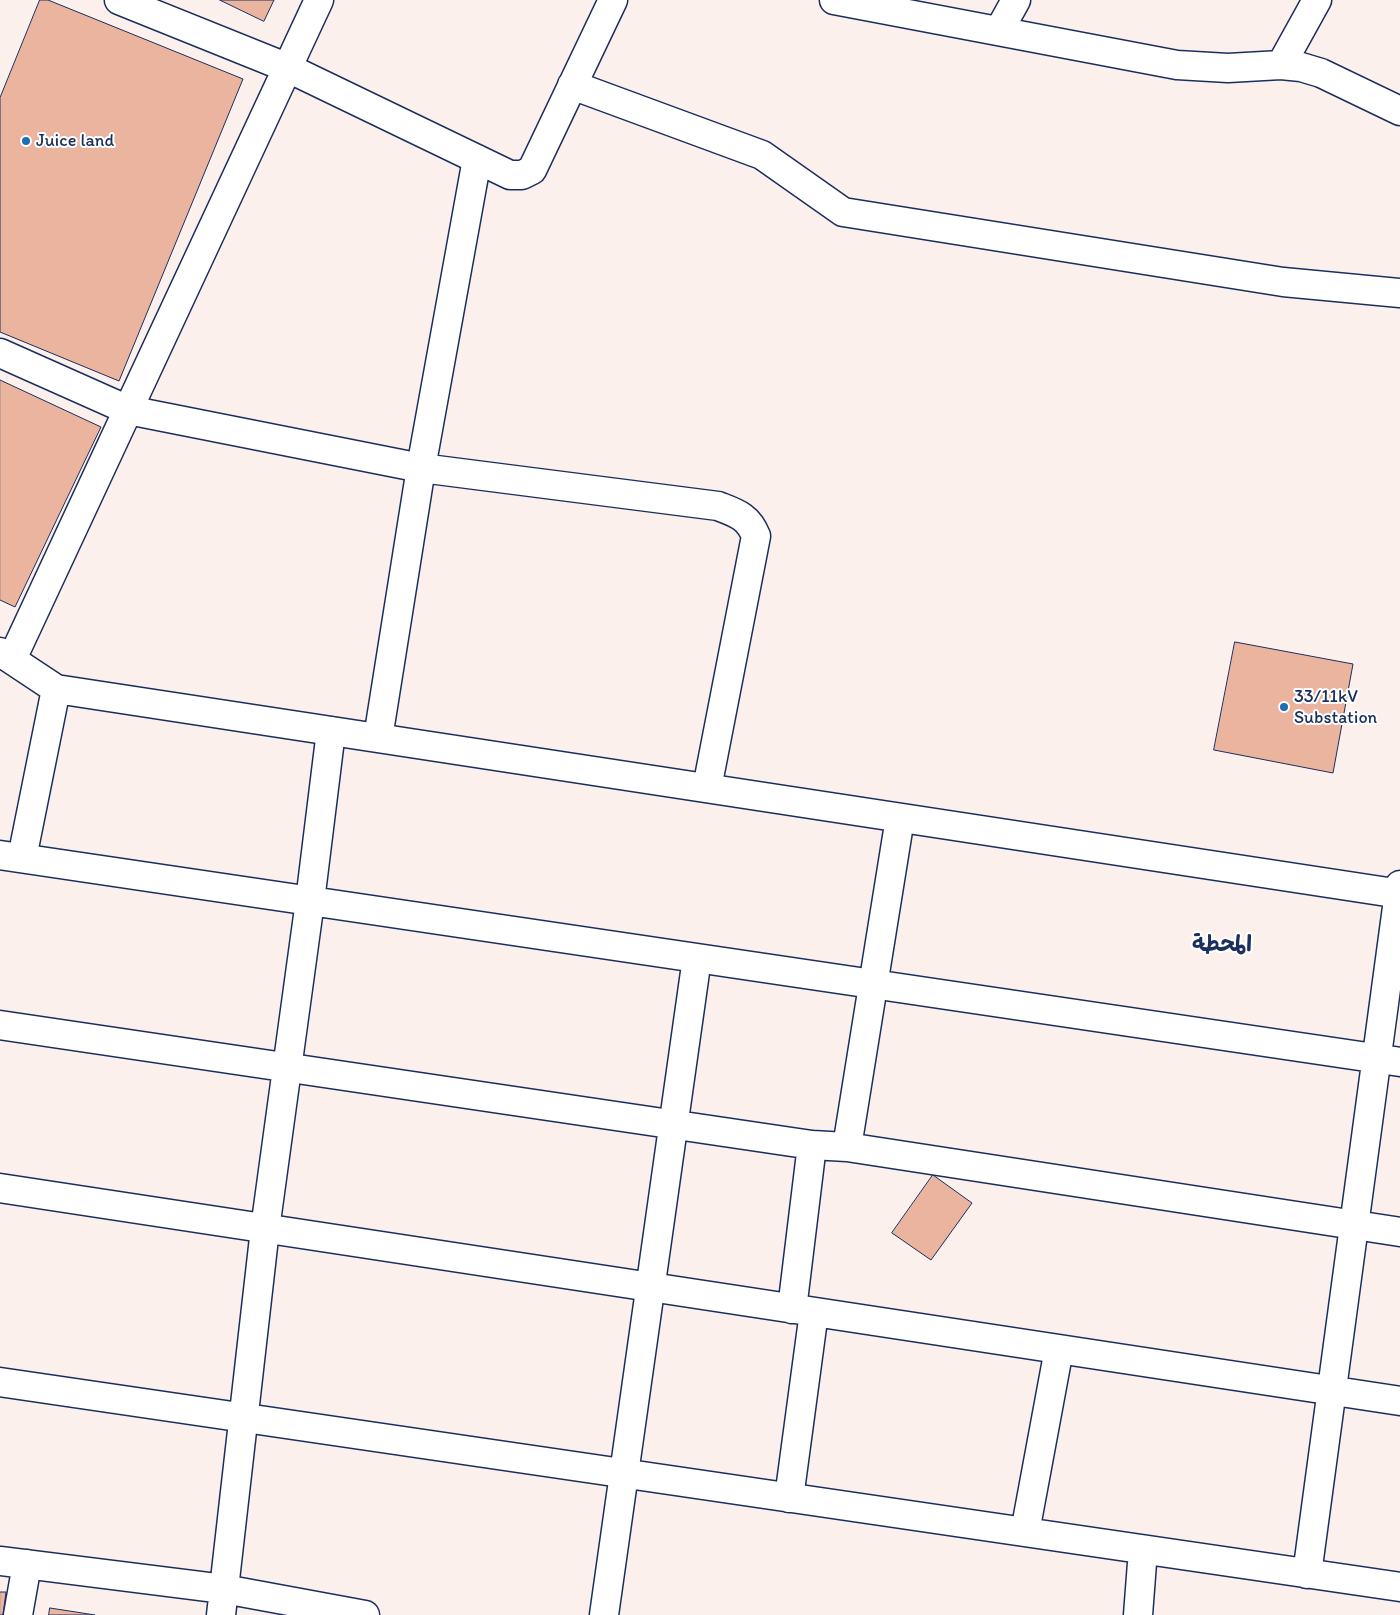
<!DOCTYPE html>
<html>
<head>
<meta charset="utf-8">
<style>
	body { margin:0 }
	canvas { display:block; background:#fbf0ec }
</style>
</head>
<body>
<canvas width="1400" height="1615"></canvas>
<script>
const context = document.querySelector('canvas').getContext('2d');
context.lineJoin = 'round';
function fill(path, color) { context.fillStyle = color; context.fill(path, 'evenodd'); }
function stroke(path, color, width, dash) { context.strokeStyle = color; context.lineWidth = width; context.lineCap = dash ? 'butt' : 'round'; context.setLineDash(dash || []); context.stroke(path); }
function write(font, color, halo, rows, align = 'center') {
  context.font = font + ' Itim,"Playpen Sans Arabic",sans-serif'; context.lineWidth = 4; context.setLineDash([]); context.textBaseline = 'middle'; context.strokeStyle = halo; context.fillStyle = color; for (const [text, x, y, turn = 0] of rows) {
    context.save(); context.translate(x, y); context.rotate((+turn || 0) * Math.PI / 180); context.textAlign = isNaN(turn) ? turn : align; if (halo) context.strokeText(text, 0, 0); context.fillText(text, 0, 0); context.restore();
  }
}
const building = new Path2D(`
	M40 0H48L243 79 119 381 0 332V98Z
	M220 0H274L264 21Z
	M0 380 101 427 15 607 0 600Z
	M1235 642 1353 664 1333 773 1214 750Z
	M933 1175 972 1203 931 1260 892 1233Z
	M0 1592H6L3 1615H0Z
	M50 1608 95 1615H49Z`);
fill(building, '#eab49f');
stroke(building, '#1b2f5e', 1);
const minor = new Path2D(`
	M119 0 288 68 510 175H522L532 170 613 0
	M834 0 1177 65 1228 68 1281 65 1301 67 1321 73 1400 111
	M1000 29 1016 0
	M1281 65 1317 0
	M572 85 762 155 843 212 1283 282 1400 293
	M0 353 128 410 421 468 718 506C736 513 748 516 756 536L707 788
	M0 652 56 689 1400 894
	M12 659 319 0
	M378 738 421 468 477 159
	M0 855 1400 1062
	M22 858 56 689
	M0 1025 812 1145 847 1147 1400 1232
	M847 1147 900 818
	M0 1188 1400 1401
	M792 1309 812 1145
	M0 1382 1400 1587
	M789 1498 814 1312
	M1025 1532 1059 1349
	M0 1561 224 1589 365 1615
	M1307 1574 1400 885
	M18 1615 27 1564
	M221 1615 265 1229 310 901 331 731
	M604 1615 697 958
	M1138 1615 1143 1550`);
stroke(minor, '#1b2f5e', 31);
stroke(minor, '#fff', 28);
for (const [x, y, r, color] of [
	[26,141,5,"#1f6fb2"],
	[1284,707,5,"#1f6fb2"]
]) { const dot = new Path2D(); dot.arc(x, y, r, 0, 2 * Math.PI); context.fillStyle = color; context.fill(dot); stroke(dot, '#fff', 2); }
write('18px', '#1b2f5e', '#fff', [
	["Juice land",36,141],
	["33/11kV",1294,697],
	["Substation",1294,718]
], 'left');
write('bold 22px', '#1b2f5e', '#fff', [
	["المحطة",1222,945]
]);
</script>
</body>
</html>
